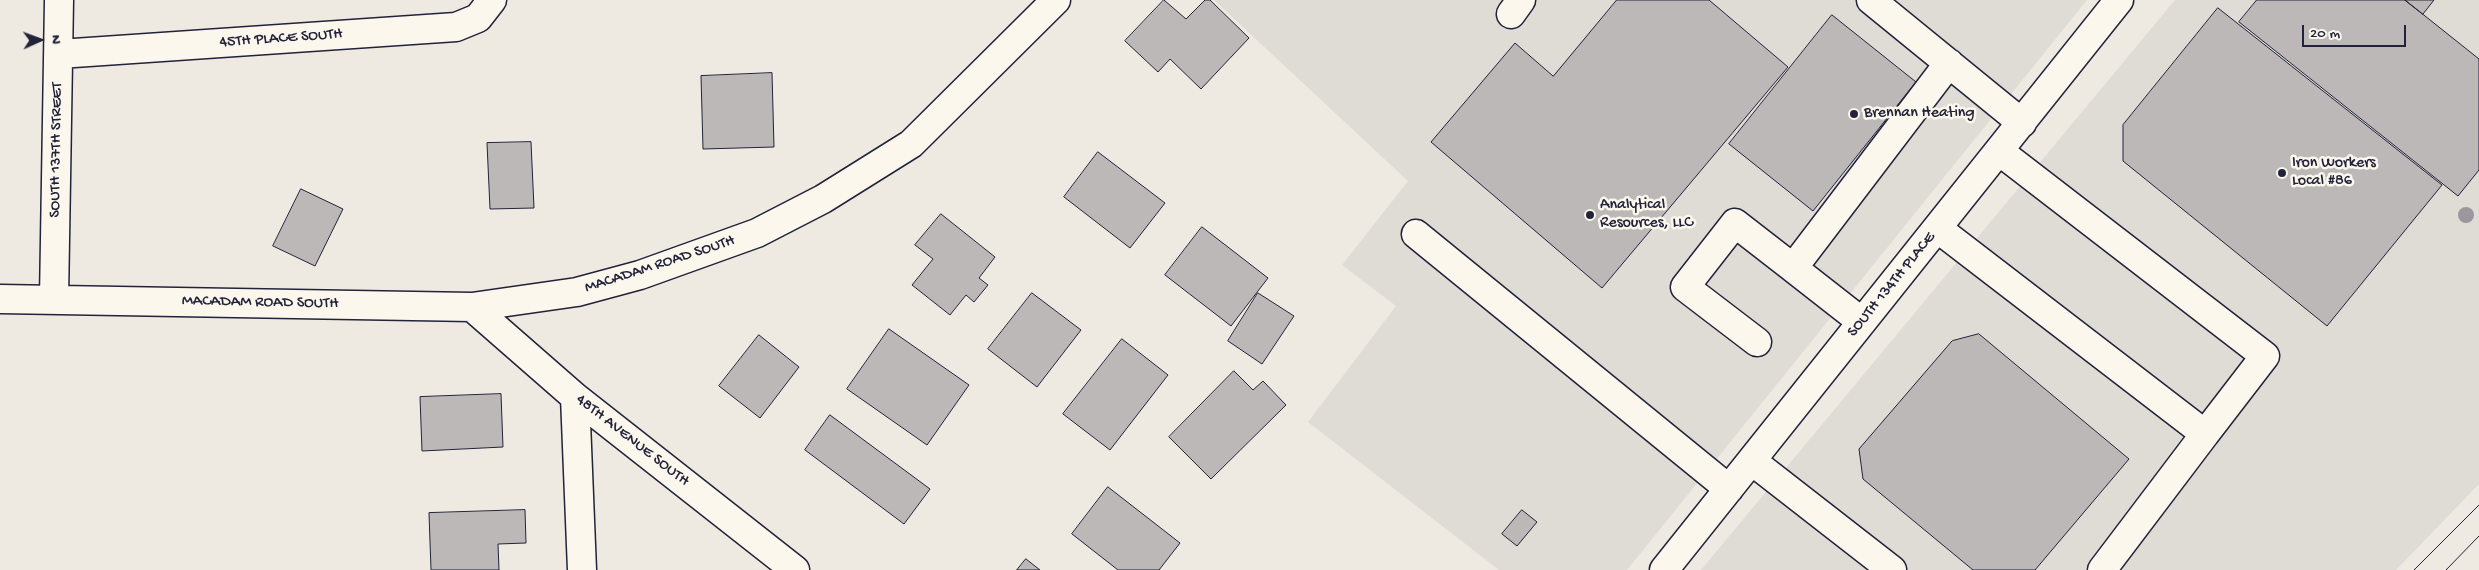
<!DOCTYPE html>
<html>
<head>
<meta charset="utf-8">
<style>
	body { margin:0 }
	#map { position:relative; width:2479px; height:570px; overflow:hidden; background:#eeeae2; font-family:"Gochi Hand",sans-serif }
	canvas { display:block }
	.north { position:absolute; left:15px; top:15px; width:50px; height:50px; -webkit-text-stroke:4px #fbf7ec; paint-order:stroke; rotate:88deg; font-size:14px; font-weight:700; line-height:20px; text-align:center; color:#22223b }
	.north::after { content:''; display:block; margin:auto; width:18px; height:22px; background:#22223b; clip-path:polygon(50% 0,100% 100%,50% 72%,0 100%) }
	.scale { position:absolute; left:2302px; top:25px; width:104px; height:22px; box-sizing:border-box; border:2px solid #22223b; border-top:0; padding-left:6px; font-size:15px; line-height:18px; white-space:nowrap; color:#22223b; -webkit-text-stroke:4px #fbf7ec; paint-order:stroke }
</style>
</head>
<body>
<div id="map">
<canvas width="2479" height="570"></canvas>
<div class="north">N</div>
<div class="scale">20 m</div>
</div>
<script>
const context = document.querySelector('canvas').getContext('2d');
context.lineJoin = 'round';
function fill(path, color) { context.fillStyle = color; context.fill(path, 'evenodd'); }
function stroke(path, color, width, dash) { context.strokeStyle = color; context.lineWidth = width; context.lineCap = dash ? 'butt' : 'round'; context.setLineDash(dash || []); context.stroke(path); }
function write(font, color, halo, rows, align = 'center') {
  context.font = font + ' "Gochi Hand",sans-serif'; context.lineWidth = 5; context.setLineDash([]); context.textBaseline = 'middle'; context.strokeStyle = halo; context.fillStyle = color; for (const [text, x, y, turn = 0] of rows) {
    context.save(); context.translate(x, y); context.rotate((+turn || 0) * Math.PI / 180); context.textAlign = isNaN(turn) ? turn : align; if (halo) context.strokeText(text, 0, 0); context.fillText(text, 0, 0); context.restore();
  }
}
fill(new Path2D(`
	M1214 0H2087L1627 570H1499L1308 422 1396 306 1342 265 1408 181Z
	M2175 0H2479V484L2396 570H1701Z`), '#dfdbd5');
const building = new Path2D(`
	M1164 0 1186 19 1205 0H1210L1249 38 1201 89 1170 59 1158 72 1125 41Z
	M1617 0H1709L1788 67 1602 288 1431 142 1515 43 1553 76Z
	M2257 0H2405L2479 59V170L2458 196 2239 22Z
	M2405 0H2434L2423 14Z
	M2218 8 2442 185 2327 326 2123 161V125Z
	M1832 15 1916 82 1813 211 1729 144Z
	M772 73 774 147 703 149 701 76Z
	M531 142 534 208 490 209 487 143Z
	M1098 152 1165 203 1130 248 1064 197Z
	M301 189 343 209 315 266 273 246Z
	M941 214 995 257 979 278 988 285 974 302 966 295 950 315 912 285 933 259 915 245Z
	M1202 227 1268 278 1231 326 1165 275Z
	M1032 293 1081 330 1037 387 988 349Z
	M1258 293 1294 316 1262 364 1228 341Z
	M889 329 969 385 927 445 847 389Z
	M1979 334 2129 459 2035 570H1973L1863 479 1859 449 1952 341Z
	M759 335 799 367 760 418 719 386Z
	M1122 339 1168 375 1110 450 1063 414Z
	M1234 371 1253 390 1263 381 1286 405 1211 479 1169 437Z
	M501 394 503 447 422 451 420 397Z
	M830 415 930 489 904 524 805 450Z
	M1108 487 1180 543 1159 570H1118L1072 534Z
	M525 510 526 543 498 544 499 570H431L429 513Z
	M1522 510 1537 522 1517 546 1502 534Z
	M1026 559 1040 570H1017Z`);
fill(building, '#bcb8b8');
stroke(building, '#22223b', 1);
const minor = new Path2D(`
	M1871 0 2022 123
	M1511 14 1521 0
	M59 54 456 27 478 18 492 0
	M1937 228 2205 434 2265 356 1999 151
	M1416 234 1729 489
	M1793 268 1862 322
	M0 299 472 307 577 292 640 275 757 233 823 199 911 144 1056 0
	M54 299 59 0
	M472 307 575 397 795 570
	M1757 342 1685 287 1735 223 1793 268 1949 63
	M575 397 582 570
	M1752 461 1892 570
	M1664 570 2119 0
	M2102 570 2205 434`);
stroke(minor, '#22223b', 31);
stroke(minor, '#fbf7ec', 28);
stroke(new Path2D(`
	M2414 570 2479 505
	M2446 570 2479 536`), '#22223b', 1);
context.fillStyle = '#9a989e';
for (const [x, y] of [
	[2466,215]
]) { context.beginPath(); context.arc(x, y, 8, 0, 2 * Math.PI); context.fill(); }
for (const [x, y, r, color] of [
	[1854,114,5,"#22223b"],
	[2282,173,5,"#22223b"],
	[1590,215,5,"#22223b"]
]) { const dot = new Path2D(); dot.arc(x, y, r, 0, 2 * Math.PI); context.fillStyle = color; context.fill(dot); stroke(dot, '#fbf7ec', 2); }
write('16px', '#22223b', '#fbf7ec', [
	["45TH PLACE SOUTH",281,39,-4],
	["SOUTH 137TH STREET",57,150,-89],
	["MACADAM ROAD SOUTH",660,265,-18],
	["SOUTH 134TH PLACE",1892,285,-51],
	["MACADAM ROAD SOUTH",260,303,1],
	["48TH AVENUE SOUTH",632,441,38]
]);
write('16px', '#22223b', '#fbf7ec', [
	["Brennan Heating",1864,114],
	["Iron Workers",2292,164],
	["Local #86",2292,182],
	["Analytical",1600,206],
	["Resources, LLC",1600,224]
], 'left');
</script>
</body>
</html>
